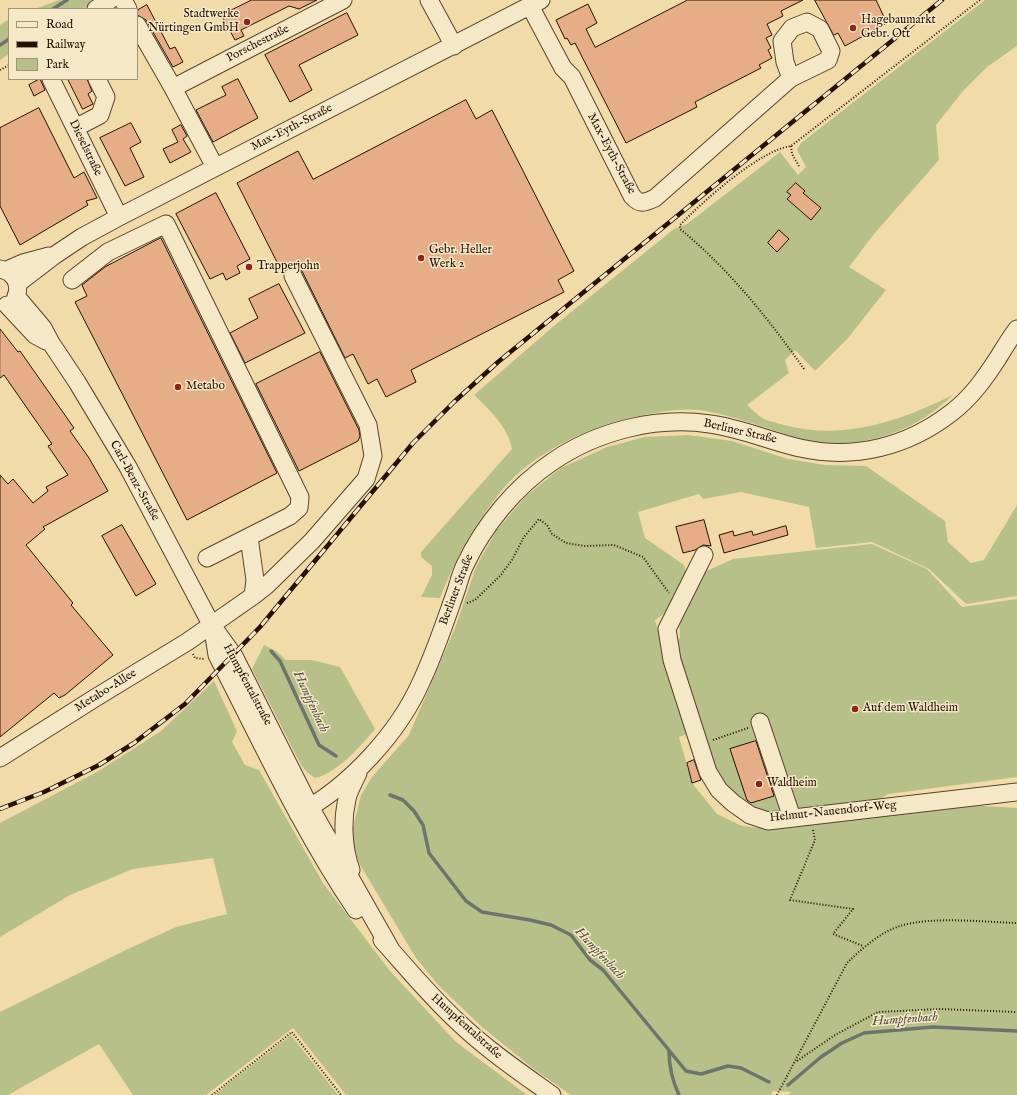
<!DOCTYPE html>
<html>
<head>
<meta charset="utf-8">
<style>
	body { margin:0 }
	#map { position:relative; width:1017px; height:1095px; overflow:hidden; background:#f0dba9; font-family:"IM FELL English",serif }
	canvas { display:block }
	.legend { position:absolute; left:8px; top:8px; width:130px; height:72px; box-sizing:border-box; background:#f5e8c7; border:1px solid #a29278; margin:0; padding:5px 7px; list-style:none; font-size:12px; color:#261002 }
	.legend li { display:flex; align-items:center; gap:8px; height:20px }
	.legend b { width:20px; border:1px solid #a29278 }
</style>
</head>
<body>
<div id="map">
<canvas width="1017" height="1095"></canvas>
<ul class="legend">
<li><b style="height:5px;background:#f5e8c7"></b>Road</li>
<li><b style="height:5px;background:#261002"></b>Railway</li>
<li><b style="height:11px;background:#b8c089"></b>Park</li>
</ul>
</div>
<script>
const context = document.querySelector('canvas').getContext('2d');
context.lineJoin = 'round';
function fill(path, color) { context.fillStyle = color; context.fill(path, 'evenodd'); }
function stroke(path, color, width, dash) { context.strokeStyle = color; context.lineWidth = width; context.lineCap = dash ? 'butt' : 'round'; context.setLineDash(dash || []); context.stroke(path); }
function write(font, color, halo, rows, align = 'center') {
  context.font = font + ' "IM FELL English",serif'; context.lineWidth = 3; context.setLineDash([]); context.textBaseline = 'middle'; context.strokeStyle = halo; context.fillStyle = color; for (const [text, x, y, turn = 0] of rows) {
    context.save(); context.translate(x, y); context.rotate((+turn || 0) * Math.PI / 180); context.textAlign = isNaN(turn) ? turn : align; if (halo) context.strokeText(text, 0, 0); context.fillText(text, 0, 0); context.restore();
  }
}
fill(new Path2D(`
	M59 0H98L83 9H35Z
	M985 0H1017V46L987 67 963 91 936 125 939 160 874 234 849 267 886 290 848 338 815 371 795 350 785 360 789 373 747 405C753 410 759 417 766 420 771 422 778 423 784 425 843 441 900 421 953 395 944 403 934 412 924 418 889 440 840 450 799 438 768 429 730 414 698 410 680 408 660 412 643 415 594 424 535 451 503 489 476 521 455 559 440 598L421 597 432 575V566L421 557V552L512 449C509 428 489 409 474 395L555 325 674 229 687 224 780 152 798 175 806 167 797 150 801 143Z
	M9 19V54L0 60V25Z
	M688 435 732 441 788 459 825 465 866 466 945 521 948 542 971 563 984 560 1017 505V596L966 604 929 569 872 542 816 548 809 507 741 492 703 499 699 494 638 512 645 538 684 565 688 578 674 607 655 620 690 733 679 737 692 783 717 814 742 826 761 828 899 807 968 805 1017 808V1095H787L792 1092 773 1091 771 1095H571L535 1070 482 1027 438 985 416 958 359 863 354 847 353 828 361 795 372 777 409 735 455 628 476 567 496 531 526 496 561 468 607 447 645 437Z
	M872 544 927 569 962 607 1017 599V777L888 794 877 801 762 815 731 795 713 769 672 649 680 637 679 614 700 574 733 559Z
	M264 645 276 651 286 660H312L340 667 375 729C361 746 336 774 315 778L308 773 301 765 252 669Z
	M214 681 237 731 232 742 245 765 259 770 323 883 390 971 456 1042 527 1095H346L293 1028 206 1095H133L99 1044 8 1095H0V1012L128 949 176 927 227 914 213 858 133 869 70 895 0 937V823L97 772 161 731Z
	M291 1035 338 1095H214Z`), '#b8c089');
stroke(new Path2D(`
	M53 9 67 0
	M0 45 9 39
	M271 651 280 661 319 745 336 756
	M390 795 403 800 414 811 423 825 429 853 466 901 482 912 530 920 551 925 571 935 590 960 603 970 686 1071 701 1074 728 1066 741 1068 769 1082
	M669 1051C669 1068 672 1080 679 1095
	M788 1085 821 1057 842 1043 864 1033 933 1027 1017 1031`), '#6d756b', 3.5);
const building = new Path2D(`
	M252 0H317L299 9 289 6 241 30 244 36 235 40 223 18 225 17 224 14Z
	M688 0H803L781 11 783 16 767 24 772 35 766 38 771 48 768 50 772 58 759 65 761 68 695 102 697 107 626 143 575 43 571 45 567 38 565 39 556 20 588 4 597 23 586 29 595 47Z
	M815 0H876L887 23 845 46 838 33 834 35Z
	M147 5 170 49 175 47 183 62 173 67 146 20 137 15 138 10Z
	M347 13 358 35 299 65 312 90 290 102 265 55Z
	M40 79 45 90 34 96 29 85Z
	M68 79H87L92 91 88 94 93 104 83 109Z
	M238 79 258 118 213 142 196 110 226 95 222 87Z
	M466 100 476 119 492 110 574 271 558 280 564 292 411 370 416 382 386 397 377 379 368 384 353 354 345 358 302 271 293 266 288 267 283 274 237 183 298 151 313 179Z
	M39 108 74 178 84 172 97 198 86 201 88 205 20 245 0 206V128Z
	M131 123 141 142 130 148 144 177 125 186 100 138Z
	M181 125 187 136 183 139 191 152 170 163 163 149 178 142 172 130Z
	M796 183 805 191 803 193 821 208 811 220 787 199 791 195 787 192Z
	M216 193 250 259 237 266 240 273 226 280 223 273 210 279 176 214Z
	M779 230 789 239 777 252 768 243Z
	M161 238 277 473 187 520 75 302 87 296 82 285 105 267Z
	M279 284 305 333 245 363 230 333 258 318 249 299Z
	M0 329 18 352 20 351 74 428 70 431 89 458 108 491 43 527 45 529 26 545 73 603 71 605 113 655 65 695 59 698 54 693 0 737V475L8 484 13 479 33 503 48 491 46 487 68 475 48 446 52 444 4 375 0 378Z
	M320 352 359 430 360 436 358 441 299 471 256 384Z
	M704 520 711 546 703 545 695 550 683 553 676 527Z
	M122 525 156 584 136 596 102 536Z
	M786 526 788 535 724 553 719 535 733 531 734 536 752 531 753 535Z
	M756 741 774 796 751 803 747 800 730 749Z
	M694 760 701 780 692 783 687 763Z`);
fill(building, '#e5ae87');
stroke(building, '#261002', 1);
const minor = new Path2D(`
	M123 0 128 9
	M429 0 454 46
	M530 6 563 68 572 77 632 196C640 205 644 203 655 198L791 78 828 60 831 51 820 29 807 22 792 28 782 41 785 62 791 78
	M96 9 110 0
	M137 25 173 88 215 167
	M51 79 119 217
	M173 88 343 0
	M75 128 100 115 106 97 97 79
	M0 269C12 271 20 281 17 294
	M7 270 23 263 49 256
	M72 280 108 252 166 224 300 497 299 508 290 516 207 558
	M17 284 55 255 82 237 119 217 541 0
	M16 296 43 328 51 343 77 382 128 467 211 624 234 656 310 807 390 948
	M7 305 35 335 46 341
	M249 537 255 580 253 596
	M704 555 667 629 672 660 708 772 719 790 733 803 750 815 768 821 1017 792
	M213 630 217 655 223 667C265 749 304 833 356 910
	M760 722 792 818
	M0 758 95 698 187 642 253 596 267 585 312 541 366 479 373 456 368 425 293 276
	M298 814C349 787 399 733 422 680 436 650 446 619 457 588 459 581 461 573 465 565 484 525 515 487 552 462 597 431 656 416 710 424 741 428 769 441 800 448 854 460 907 447 951 413 971 398 985 378 998 358 1004 348 1010 338 1017 329
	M351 870C343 848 342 821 347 799 349 790 354 782 358 773
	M382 940C407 968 430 996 457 1021 486 1049 520 1072 552 1095`);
stroke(minor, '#58432c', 19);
stroke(new Path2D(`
	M0 70 9 65
	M791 146 792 154 799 166
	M804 369C768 318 728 268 680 229V225C702 202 760 150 791 146L980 0
	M467 603 475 600 500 576 512 560 524 537 539 519 547 525 552 534 566 543 585 546 614 545 643 557 669 593
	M193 654 195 658 204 659
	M713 740 748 728
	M813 830 815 840 790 900 853 909 833 934 863 946
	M797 1061 835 1035 878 1012 940 1009 1017 1012
	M212 1095 292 1032 341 1095
	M777 1095 847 963C860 950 882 931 900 926 932 916 983 922 1017 923`), '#261002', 2, [1, 2]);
stroke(minor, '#f5e8c7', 17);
const rail = new Path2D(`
	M0 809 44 792 99 765 134 743 185 704 260 627 413 443 454 402 498 362 942 0`);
stroke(rail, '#261002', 4.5);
stroke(rail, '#f5e8c7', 3, [9]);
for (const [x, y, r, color] of [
	[247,22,4,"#8f2418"],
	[853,28,4,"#8f2418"],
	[421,258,4,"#8f2418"],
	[249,267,4,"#8f2418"],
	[178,387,4,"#8f2418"],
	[855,709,4,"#8f2418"],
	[759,784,4,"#8f2418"]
]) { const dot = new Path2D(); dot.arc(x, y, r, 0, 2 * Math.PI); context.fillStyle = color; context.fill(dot); stroke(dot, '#f5e8c7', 1.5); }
write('12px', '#261002', '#f5e8c7', [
	["Stadtwerke",239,15,"right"],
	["Nürtingen GmbH",239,29,"right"],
	["Hagebaumarkt",861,21],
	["Gebr. Ott",861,35],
	["Gebr. Heller",429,251],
	["Werk 2",429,265],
	["Trapperjohn",257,267],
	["Metabo",186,387],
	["Auf dem Waldheim",863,709],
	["Waldheim",767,784]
], 'left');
write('12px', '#261002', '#f5e8c7', [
	["Porschestraße",258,44,-27],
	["Max-Eyth-Straße",292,128,-27],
	["Dieselstraße",85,148,64],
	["Max-Eyth-Straße",611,154,62],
	["Berliner Straße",740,432,13],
	["Carl-Benz-Straße",134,481,61],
	["Berliner Straße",457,590,-69],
	["Humpfentalstraße",247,685,62],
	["Metabo-Allee",106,691,-32],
	["Helmut-Nauendorf-Weg",833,812,-6],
	["Humpfentalstraße",466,1027,42]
]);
write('italic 13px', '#504b3f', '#f5e8c7', [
	["Humpfenbach",310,702,65],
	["Humpfenbach",599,954,47],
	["Humpfenbach",905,1020,-4]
]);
</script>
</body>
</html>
